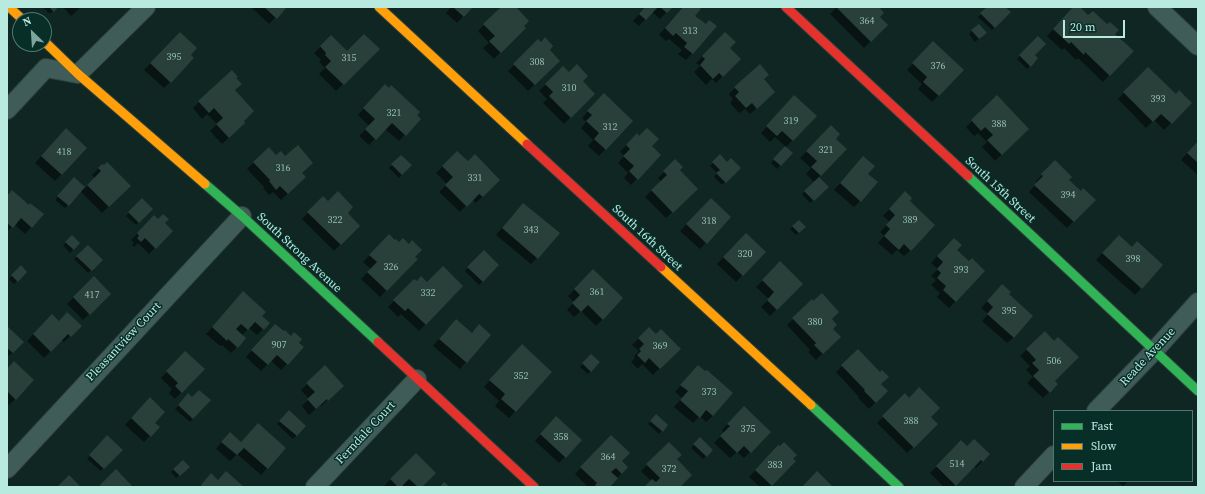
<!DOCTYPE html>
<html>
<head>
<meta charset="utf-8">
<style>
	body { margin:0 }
	#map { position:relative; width:1205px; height:494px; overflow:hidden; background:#102622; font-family:"Source Serif 4",serif }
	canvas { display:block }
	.frame { position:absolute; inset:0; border:8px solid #b8eae0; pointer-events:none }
	.legend { position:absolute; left:1053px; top:410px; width:140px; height:72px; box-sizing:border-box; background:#082e28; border:1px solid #4e7972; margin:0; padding:5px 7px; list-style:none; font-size:12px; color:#b8eae0 }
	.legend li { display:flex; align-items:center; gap:8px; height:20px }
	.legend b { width:20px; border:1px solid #4e7972 }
	.north { position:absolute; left:12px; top:12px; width:40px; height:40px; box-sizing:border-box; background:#082e28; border:1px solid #4e7972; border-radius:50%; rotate:335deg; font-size:11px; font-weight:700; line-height:16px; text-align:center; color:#b8eae0 }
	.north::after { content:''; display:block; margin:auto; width:14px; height:18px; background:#7da59e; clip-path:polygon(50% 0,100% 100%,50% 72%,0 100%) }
	.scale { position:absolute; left:1063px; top:20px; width:62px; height:18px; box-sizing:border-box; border:2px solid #b8eae0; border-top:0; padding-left:5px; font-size:12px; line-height:14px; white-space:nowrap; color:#b8eae0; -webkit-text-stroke:3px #082e28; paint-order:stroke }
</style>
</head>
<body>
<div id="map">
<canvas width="1205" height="494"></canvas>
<div class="frame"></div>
<ul class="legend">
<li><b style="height:5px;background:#30b455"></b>Fast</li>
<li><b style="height:5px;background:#ff9f0a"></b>Slow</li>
<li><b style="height:5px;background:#e5322d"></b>Jam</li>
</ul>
<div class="north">N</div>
<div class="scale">20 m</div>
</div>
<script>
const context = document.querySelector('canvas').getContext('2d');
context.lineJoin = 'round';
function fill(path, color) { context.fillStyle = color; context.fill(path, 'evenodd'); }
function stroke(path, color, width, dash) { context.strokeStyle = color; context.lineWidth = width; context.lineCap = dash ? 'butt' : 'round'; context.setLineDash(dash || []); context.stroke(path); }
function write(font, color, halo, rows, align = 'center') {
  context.font = font + ' "Source Serif 4",serif'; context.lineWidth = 3; context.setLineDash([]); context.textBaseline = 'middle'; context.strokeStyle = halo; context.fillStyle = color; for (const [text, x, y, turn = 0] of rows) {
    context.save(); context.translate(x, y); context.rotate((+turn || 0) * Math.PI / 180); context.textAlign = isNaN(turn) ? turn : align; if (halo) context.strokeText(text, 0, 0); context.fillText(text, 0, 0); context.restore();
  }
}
fill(new Path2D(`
	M43 7H57L50 14Z
	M63 7H81L71 16Z
	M251 7H286L269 24Z
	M451 7H472L457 23 446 13Z
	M502 7H514L523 26 525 28 494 59 483 48 489 43 478 31Z
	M646 7H671L660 19 652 12 639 26 633 21Z
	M683 7H698L694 16 705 25 716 26 686 60 678 54 682 50 669 39 666 41 659 35Z
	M837 7H877L879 17 887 25 864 48 830 14Z
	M988 7H1004L1009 12 992 30 978 17Z
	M1075 7H1078L1088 17 1114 34 1132 51 1103 82 1078 58 1076 60 1064 48 1062 50 1047 36Z
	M972 31 982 36 975 42 969 34Z
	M180 33 189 55 193 59 164 88 144 70Z
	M725 33 728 48 740 59 716 83 712 79 706 85 694 72 700 66 696 63Z
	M331 36 347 52 378 49 336 91 319 74 325 68 319 62 321 60 314 53Z
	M1038 37 1034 55 1037 58 1027 69 1017 59Z
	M538 41 559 61 528 91 508 71Z
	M933 42 963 70 932 102 918 89 922 84 907 70Z
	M563 68 594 94 564 124 543 103 547 99 539 91Z
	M1148 68 1176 95 1190 103 1164 130 1154 120 1146 128 1118 99Z
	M235 78 234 90 242 122 244 123 222 144 210 131 217 124 207 114 202 119 193 108 199 102Z
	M763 80 768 98 750 114 745 109 739 113 730 103 733 99 729 94 735 88Z
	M378 92 415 115 419 119 399 141 385 129 369 145 359 136 369 126 358 115Z
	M997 97 1028 129 995 161 982 147 987 142 978 133 974 136 966 127Z
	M597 101 632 121 599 156 588 146 593 140 581 128 586 122 582 118Z
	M788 103 815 116 785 148 791 153 777 169 771 163 786 147 775 137 770 142 761 133Z
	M831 127 834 139 845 149 818 178 828 187 810 203 802 194 814 182 806 174 811 168 800 158Z
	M636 135 660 155 631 185 624 178 628 173 618 163 624 156 620 152Z
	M60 136 86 148 55 181 35 163Z
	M1198 141V175L1181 160Z
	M457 152 468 163 499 180 476 203 472 199 460 212 439 192 447 184 436 173Z
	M276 156 301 173 299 183 281 200 273 192 269 195 263 188 264 187 247 169 254 162Z
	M401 156 411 165 399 178 389 168Z
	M720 156 727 163 739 168 722 185 714 177 717 173 710 166Z
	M675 161 679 170 696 189 666 218 645 197 661 181 658 178Z
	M1055 162 1068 180 1081 192 1094 200 1067 228 1029 192 1037 183 1036 181Z
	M857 164 867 174 860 201 854 207 834 190Z
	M102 165 129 186 102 213 80 191 65 208 55 200 71 181 84 187V189L95 178 92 175Z
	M7 197 29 206 42 215 25 234 14 224 7 232Z
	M323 197 328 202 346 213 359 226 334 251 302 219Z
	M142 199 152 209 136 225 126 216Z
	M711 199 730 217 700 249 680 231Z
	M899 199 908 201 911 250 904 256 897 250 892 255 878 243 884 236 880 232 890 222 883 216Z
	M517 210 537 258 531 264 496 235Z
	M154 217 164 223 172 231 149 254 138 243 134 247 132 245 134 243 131 240Z
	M799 221 804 227 796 235 790 229Z
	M746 234 765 252 736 282 717 264Z
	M389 235 416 259 380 297 361 279 371 269 363 262Z
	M72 236 79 243 70 253 63 245Z
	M1112 242 1132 248 1162 266 1135 295 1096 260Z
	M947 245 956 251V301L949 308 937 297 940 293 931 285 936 280 931 276 938 269 931 263Z
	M88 246 101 260 88 273 74 259Z
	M484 252 498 265 479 285 465 271Z
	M780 263 801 284 770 316 761 307 769 299 756 287Z
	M21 267 26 272 14 284 9 279Z
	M593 271 603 319 596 326 581 311 574 317 567 310 574 302 568 296Z
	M94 277 110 294 83 320 67 304Z
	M414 280 417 282 427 284 462 286 419 331 401 314 398 317 388 307Z
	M996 292 1008 295 1014 337 1007 343 982 321 988 314 981 308Z
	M237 299 261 316 269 323 257 335 249 328 242 335 237 347 231 353 222 345 220 346 206 334Z
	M812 301 830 319 831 329 839 337 816 360 808 352 810 350 787 325Z
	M45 322H58L81 326 64 342 61 340 44 358 27 341Z
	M479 326 466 362 460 369 433 346 449 327 471 334Z
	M7 328 22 342 9 356 7 354Z
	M649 328 656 335 679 349 653 375 642 364 638 369 631 362 635 358 634 356 639 351 632 345Z
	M269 331 287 364 281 370 271 361 261 371 246 357Z
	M1045 332 1054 381 1057 384 1043 398 1027 383 1033 377 1026 370 1030 366 1020 356Z
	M858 351 880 384 887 391 869 409 858 398 859 397 836 372Z
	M516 352 551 372 509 418 495 406 499 401 484 387Z
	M591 355 599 362 588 374 580 367Z
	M179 359 203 370 175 399 169 393 172 389 161 378Z
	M698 366 713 416 706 422 700 416 693 423 674 407 682 398 675 392Z
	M325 367 336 392 321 406 320 405 309 415 302 406 309 399 301 390Z
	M7 369 33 381 9 405 7 403Z
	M189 395 192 398 210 400 190 422 175 409Z
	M905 395 937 424 907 453 877 423Z
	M143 405 153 423 158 427 144 442 125 425Z
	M737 414 750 452 744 458 737 452 730 458 714 443 724 433 722 430Z
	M286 415 305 426 293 439 277 424Z
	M656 416 667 426 659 434 648 424Z
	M258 424 285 448 261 475 237 454 230 461 216 449 223 440 240 443Z
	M550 424 581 440 559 463 535 441Z
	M107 437 121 450 101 471 87 459Z
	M700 439 712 450 703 459 691 448Z
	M605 442 627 467 609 487H588L575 474Z
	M961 442 967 447 989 454 976 468 974 466 953 487H944L930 473Z
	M669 443 678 487H645L651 481 641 471Z
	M778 446 794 461 769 487H760L749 477Z
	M416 454 421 487H405L402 484 400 487H385L384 486Z
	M183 461 188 467 176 478 171 472Z
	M1117 481H1128L1123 486Z`), '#0007');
fill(new Path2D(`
	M49 7H58L54 12Z
	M264 7H287L277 19Z
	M453 7H473L464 17Z
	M501 7H516L529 21 524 26 526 28 501 53 489 41 495 36 483 24Z
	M645 7H658L646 20 639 14Z
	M660 7H673L667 13Z
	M683 7H699L701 9 695 16 706 24 709 20 717 26 693 54 684 47 687 43 676 33 673 36 665 28Z
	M836 7H879L884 13 880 17 888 25 871 42Z
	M987 7H1005L1011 12 995 28 980 13Z
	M1073 7H1080L1088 15 1093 11 1107 24 1110 22 1119 30 1115 34 1134 51 1110 76 1085 52 1084 55 1071 42 1069 44 1053 29Z
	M979 24 987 33 979 39 971 30Z
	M180 32 197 48 191 55 194 58 171 83 150 63Z
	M725 32 736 42 730 48 741 59 723 77 719 73 713 79 700 65 705 59 702 56Z
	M364 34 380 49 344 85 325 67 331 61 325 55 326 53 320 46 331 35 347 51Z
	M1038 36 1046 44 1035 55 1038 58 1031 67 1019 55Z
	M545 37 553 46 550 50 560 61 535 85 513 64 538 39 541 42Z
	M933 41 964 70 939 96 923 82 927 77 912 63Z
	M577 64 588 76 583 81 595 94 571 118 549 96 553 92 545 84 563 66 569 72Z
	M760 64 769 75 764 79 775 92 757 109 752 103 746 108 735 96 739 92 734 87Z
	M1148 67 1176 94 1179 90 1192 103 1172 124 1161 114 1153 122 1123 92Z
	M232 70 238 77 236 78 242 84 235 90 254 111 244 121 245 123 229 138 216 124 223 118 214 108 209 113 198 101Z
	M385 84 389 88 391 85 420 112 417 115 421 119 406 136 392 123 376 140 365 129 375 119 363 108Z
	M604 93 633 121 606 150 594 139 599 133 586 121 592 115 587 111Z
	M794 95 817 116 793 141 782 131 777 136 766 126Z
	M997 95 1029 129 1002 155 987 140 993 135 985 127 981 131 971 120Z
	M831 125 840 134 836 139 847 149 821 176 811 167 817 161 806 151Z
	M66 128 87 148 62 175 41 156Z
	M647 128 659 139 652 146 661 155 638 180 629 171 634 166 623 156 630 149 626 145 637 133 639 136Z
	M1198 141V163L1187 153Z
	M298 145 313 163 302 173 306 177 288 194 280 186 276 190 269 181 270 180 253 162 269 147 276 155 281 151 285 156Z
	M785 146 793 153 781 166 773 159Z
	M457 151 468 161 475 154 500 180 483 197 479 194 467 207 445 185 453 177 442 166Z
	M720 154 727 162 731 158 741 168 726 183 716 173 720 170 712 162Z
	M401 155 412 165 402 175 391 164Z
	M863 156 875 166 868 174 878 182 861 202 840 183Z
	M675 159 683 167 680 170 698 189 673 213 651 190 667 175 663 171Z
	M1055 160 1072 177 1069 180 1081 191 1083 188 1096 200 1074 222 1034 185 1043 176 1041 174Z
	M107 162 131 186 109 207 87 185 101 171 98 168 102 164 104 165Z
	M74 177 85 187 69 206 57 196Z
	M819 177 829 187 814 201 804 191Z
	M12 190 29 205 30 203 44 214 32 228 21 218 13 228 7 223V196Z
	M338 191 353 207 348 213 360 226 341 245 307 212 323 196 328 201Z
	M905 191 912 198 910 201 935 225 911 251 904 244 899 250 884 236 890 229 886 225 895 215 889 209Z
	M142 198 153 209 139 223 128 212Z
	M711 198 731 217 707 244 686 224Z
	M523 203 560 233 538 259 502 228Z
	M163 214 169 219 165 223 173 231 156 249 145 238 141 242 137 238 139 236 137 233 154 215 158 219Z
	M799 220 806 227 799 233 792 226Z
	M746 233 766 252 743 276 723 257Z
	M389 234 395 240 396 239 399 242 403 238 409 244 412 240 422 250 415 257 418 259 387 291 367 272 377 262 369 255Z
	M72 235 80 243 74 250 65 242Z
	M1119 235 1132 247 1137 241 1163 265 1142 289 1102 253Z
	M954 238 962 245 957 250 969 261 972 258 985 271 956 302 943 290 946 286 937 278 941 273 937 269 943 262 937 256Z
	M88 245 103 260 92 271 76 256Z
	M484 250 499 265 483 282 467 267Z
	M780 261 803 284 777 310 767 300 774 292 762 280Z
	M21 265 27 272 18 282 11 275Z
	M443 266 463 286 426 325 408 308 405 311 393 300 414 279 417 281 421 276 427 282Z
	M593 269 623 298 603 320 588 305 581 312 572 303 580 295 574 289Z
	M94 276 111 294 90 315 73 297Z
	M1002 284 1011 292 1009 294 1033 316 1014 338 987 314 993 307 987 301Z
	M243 291 266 312 262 316 270 323 264 330 255 322 248 330 241 324 236 329 246 338 238 348 228 339 227 341 212 327Z
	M822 293 839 312 832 319 837 325 833 329 841 337 823 354 814 345 816 343 792 318 812 299 813 301Z
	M67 312 82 326 71 337 68 334 51 352 33 334 52 314 59 321Z
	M456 319 472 333 479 324 491 335 467 363 439 339Z
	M275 324 284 331 285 330 291 336 294 332 302 339 299 343 304 347 288 365 277 355 268 365 251 350Z
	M7 326 24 342 13 353 7 348Z
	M649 327 656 334 661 329 681 349 660 369 649 358 645 363 637 355 641 351 639 349 644 344 638 338Z
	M1045 331 1054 341 1058 337 1079 357 1055 381 1058 384 1050 393 1033 376 1039 370 1032 363 1036 360 1026 349Z
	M522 344 552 372 516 412 501 399 505 394 489 380Z
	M858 349 880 372 882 370 889 377 881 384 888 391 876 403 864 391 865 390 841 365Z
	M185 351 205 369 182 393 175 386 178 383 166 371Z
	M591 354 600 362 591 372 582 363Z
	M14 361 34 380 16 400 7 391V369Z
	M325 365 344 386 328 401 327 399 316 409 307 399 315 392 306 383Z
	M698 365 705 371 707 370 733 393 713 416 706 410 700 418 680 400 688 391 680 385Z
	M919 387 940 408 931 417 938 424 914 448 882 416 905 393 909 398Z
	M199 390 211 400 193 419 178 405 188 393 192 397Z
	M150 397 165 412 155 423 160 427 151 437 131 418Z
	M744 406 771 432 751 453 744 446 737 453 720 436 730 426 727 424Z
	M289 410 306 426 297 436 279 421Z
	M656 414 668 425 663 432 650 421Z
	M556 416 582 440 566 458 540 434Z
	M258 423 286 448 268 469 244 448 237 455 221 442 230 432 241 442Z
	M107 435 123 450 104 469 89 455Z
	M611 435 630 453 622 461 628 467 622 474 616 468 611 472 618 478 610 487H597L595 485 597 483 580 467Z
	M700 437 713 450 707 457 693 444Z
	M974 439 990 454 983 462 981 460 956 486 936 466 961 440 967 446Z
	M669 442 682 455 677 459 692 475 680 487H644L652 479 656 482 660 478 646 464Z
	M784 442 797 455 793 459 796 461 772 486 755 470 778 445 780 446Z
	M416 453 436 473 422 487H418L409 479 401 487H398L390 479Z
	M183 460 190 467 180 476 173 469Z
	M116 469 133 487H101L100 485Z
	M226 471 244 487H203L201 485 211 473 218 480Z
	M817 471 833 487H802Z
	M69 475 81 487H57Z
	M444 482 450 487H440Z`), '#293f39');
const street = new Path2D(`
	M1157 7 1198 46
	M7 110 46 68 78 74 146 7
	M1096 411 1155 350 1198 302
	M7 469 242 216
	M315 487 417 379
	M1024 487 1054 455`);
const fast = new Path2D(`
	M968 176 1198 391
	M205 184 242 216 378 342
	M811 405 899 487`);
const slow = new Path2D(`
	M9 7 23 20
	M379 7 527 144
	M44 41 78 74 205 184
	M661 267 811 405`);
const jam = new Path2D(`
	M786 7 968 176
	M527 144 661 267
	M378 342 534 487`);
stroke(street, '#2f433e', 20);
stroke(fast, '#2f433e', 11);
stroke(slow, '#2f433e', 11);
stroke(jam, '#2f433e', 11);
stroke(street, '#405c58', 18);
stroke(fast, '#30b455', 9);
stroke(slow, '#ff9f0a', 9);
stroke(jam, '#e5322d', 9);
write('10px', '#94bfb6', null, [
	["364",867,21],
	["313",690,31],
	["395",174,57],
	["315",349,58],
	["308",537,62],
	["376",938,66],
	["310",569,88],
	["393",1158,99],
	["321",394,113],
	["319",791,121],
	["388",999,124],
	["312",610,127],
	["321",826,150],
	["418",64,152],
	["316",283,168],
	["331",475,178],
	["394",1068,195],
	["322",335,220],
	["389",910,220],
	["318",709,221],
	["343",531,230],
	["320",745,254],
	["398",1133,259],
	["326",391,267],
	["393",961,270],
	["361",597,292],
	["332",428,293],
	["417",92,295],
	["395",1009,311],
	["380",815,322],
	["907",279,345],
	["369",660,346],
	["506",1054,361],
	["352",521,376],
	["373",709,392],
	["388",911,421],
	["375",748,429],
	["358",561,437],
	["364",608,457],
	["514",957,464],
	["383",775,465],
	["372",669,469]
]);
write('12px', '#b8eae0', '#082e28', [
	["South 15th Street",1000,190,43],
	["South 16th Street",647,238,43],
	["South Strong Avenue",299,253,43],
	["Pleasantview Court",124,342,-47],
	["Reade Avenue",1148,357,-47],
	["Ferndale Court",366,433,-47]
]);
</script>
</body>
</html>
